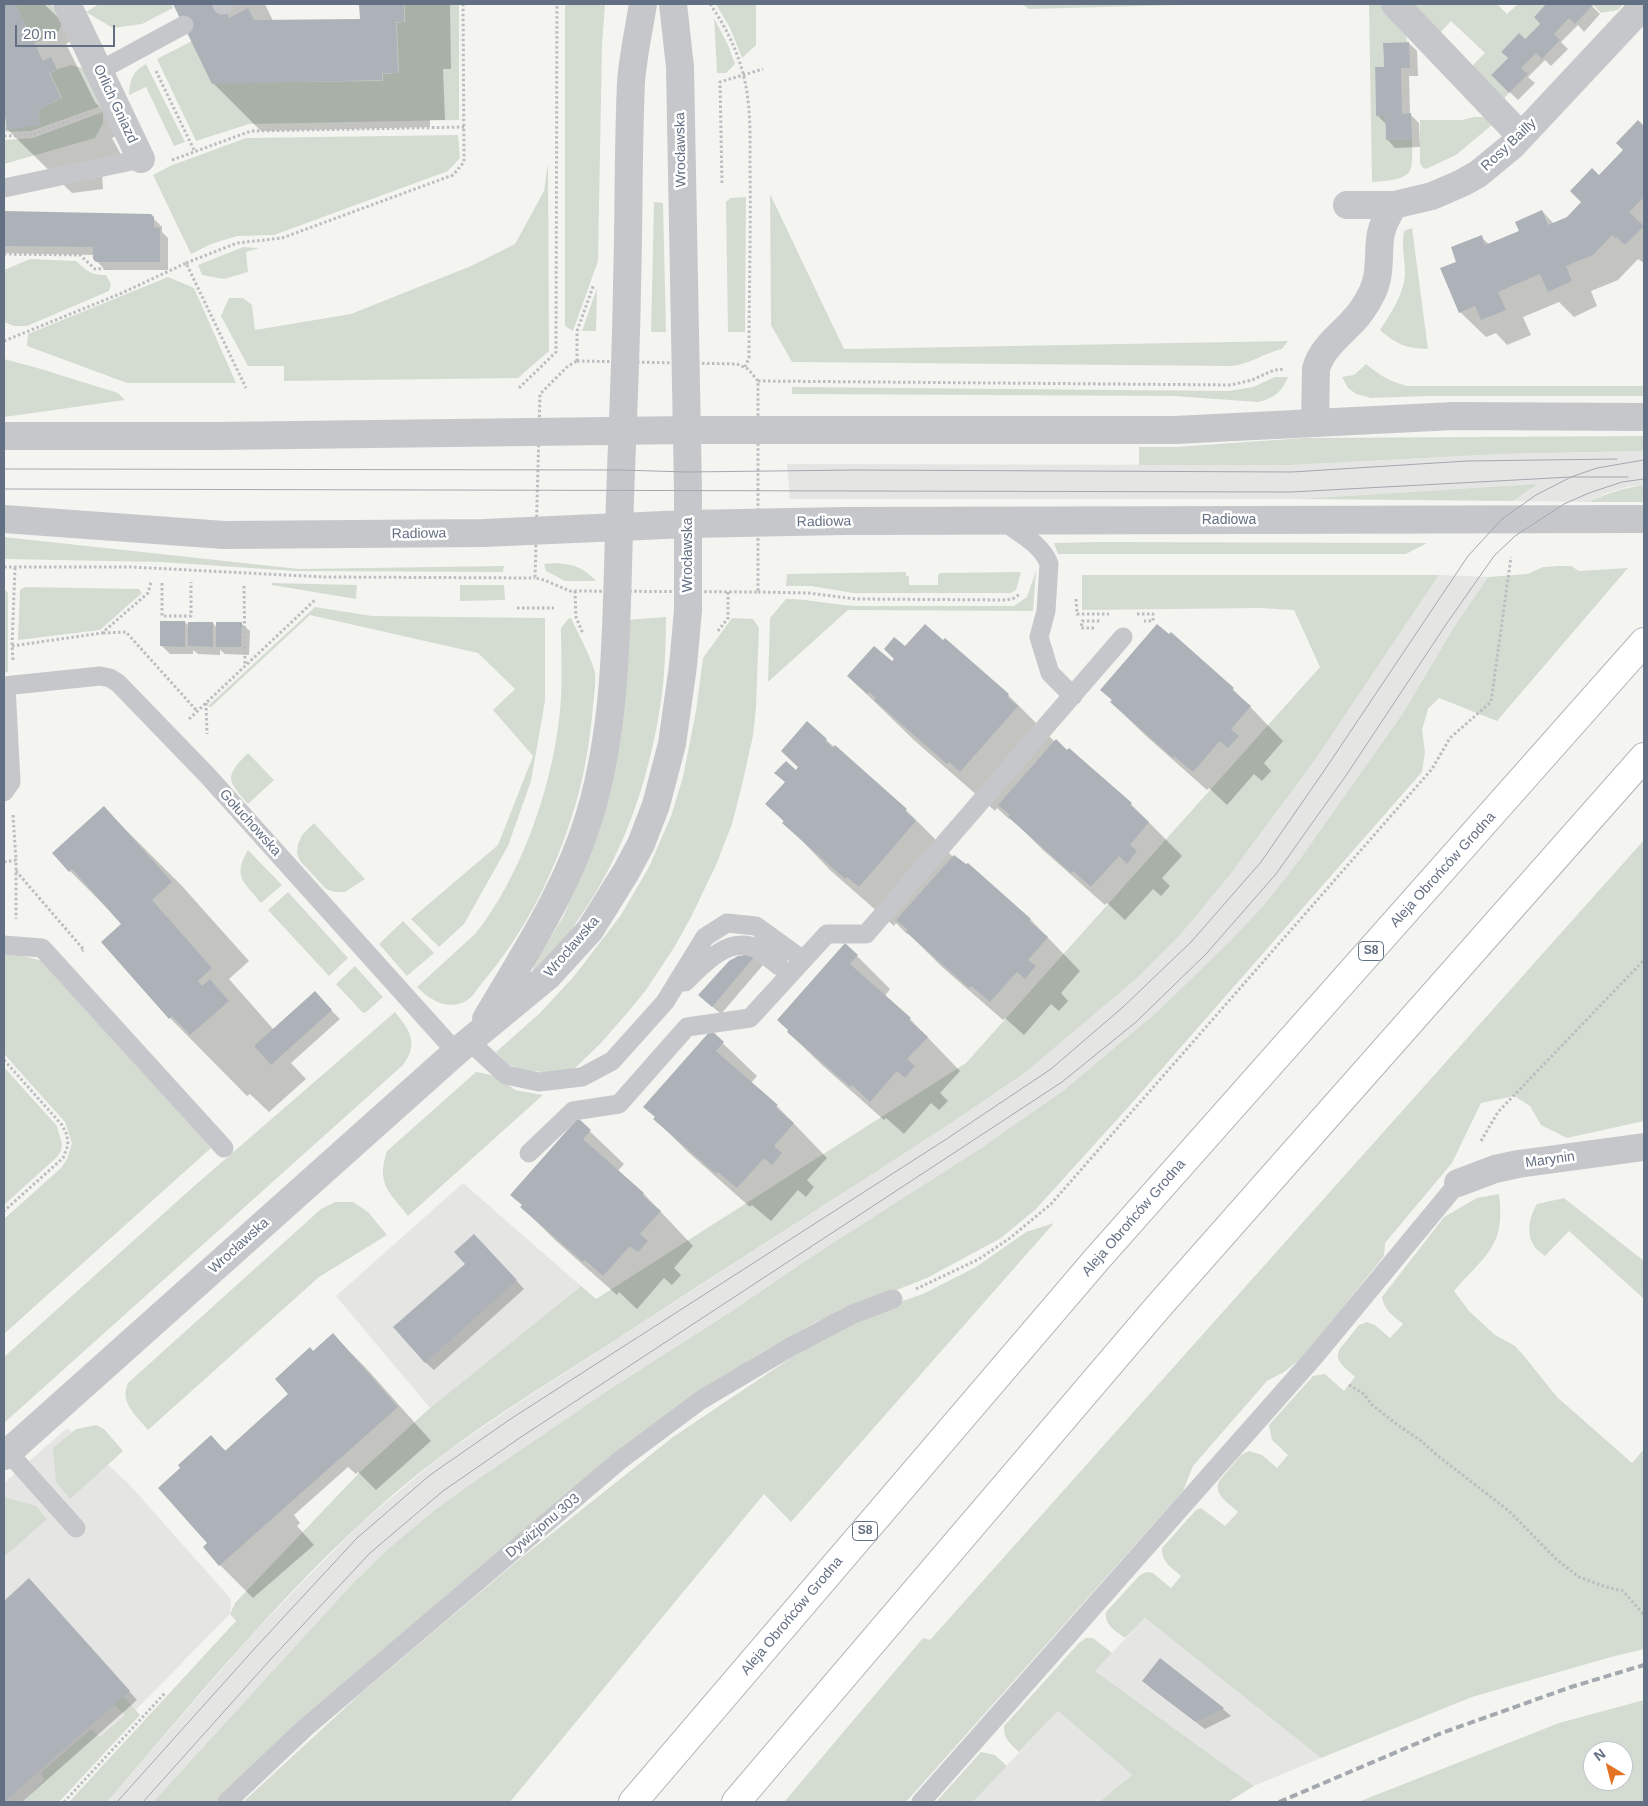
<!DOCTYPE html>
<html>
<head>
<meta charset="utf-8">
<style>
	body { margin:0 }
	#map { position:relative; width:1648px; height:1806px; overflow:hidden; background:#f4f5f1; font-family:Arial,sans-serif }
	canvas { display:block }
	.frame { position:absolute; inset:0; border:5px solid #636f82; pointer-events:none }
	.north { position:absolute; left:1583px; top:1741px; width:50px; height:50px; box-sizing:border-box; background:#fff; border:1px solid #c1c5cd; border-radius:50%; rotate:323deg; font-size:14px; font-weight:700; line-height:20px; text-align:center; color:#636f82 }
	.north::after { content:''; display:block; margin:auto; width:18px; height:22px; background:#e37322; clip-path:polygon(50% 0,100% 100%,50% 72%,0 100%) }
	.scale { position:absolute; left:15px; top:25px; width:100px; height:22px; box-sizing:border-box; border:2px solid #636f82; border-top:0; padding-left:6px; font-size:15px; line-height:18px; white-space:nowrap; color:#636f82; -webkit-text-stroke:4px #fff; paint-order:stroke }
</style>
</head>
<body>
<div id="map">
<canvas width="1648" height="1806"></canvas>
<div class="frame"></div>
<div class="north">N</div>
<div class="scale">20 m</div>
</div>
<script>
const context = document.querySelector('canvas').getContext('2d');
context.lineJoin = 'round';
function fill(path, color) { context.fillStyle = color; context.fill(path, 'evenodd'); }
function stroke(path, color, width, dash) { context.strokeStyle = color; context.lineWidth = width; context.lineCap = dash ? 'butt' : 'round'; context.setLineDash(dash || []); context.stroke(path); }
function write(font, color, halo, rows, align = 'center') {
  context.font = font + ' Arial,sans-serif'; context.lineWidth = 5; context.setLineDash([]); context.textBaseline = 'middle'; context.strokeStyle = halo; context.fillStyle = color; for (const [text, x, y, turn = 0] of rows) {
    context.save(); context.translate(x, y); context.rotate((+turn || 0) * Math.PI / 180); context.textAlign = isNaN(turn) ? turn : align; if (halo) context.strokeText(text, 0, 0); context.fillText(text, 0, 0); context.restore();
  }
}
fill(new Path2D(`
	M1644 451V485L1627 487 1607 493 1589 502 1513 501 1535 486V484L1298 499H790L787 464 1291 465 1502 454Z
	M1439 575 1488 577 1454 627 1403 713 1300 859 1265 904 1231 940 1158 1011 1064 1090 980 1150 808 1259 732 1311 610 1389 436 1509 388 1549 353 1583 153 1802H107L250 1637 294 1591 358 1526 441 1456 517 1404 960 1117 1026 1072 1136 979 1181 934 1229 876 1315 760Z
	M463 1183 581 1286 430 1408 336 1296Z
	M67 1428 128 1483 231 1599 230 1614 45 1802H4V1483Z
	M1145 1618 1321 1758 1254 1786 1095 1671Z
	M1058 1711 1132 1775 1099 1802H973Z`), '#e5e5e4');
fill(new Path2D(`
	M15 4H51L62 22 59 31 34 43Z
	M99 4H171L173 8 142 24 113 28 86 12Z
	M405 4H459V120L249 124 196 141 157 59 192 41 213 83 383 81V74L399 73 397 23 405 22Z
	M565 4H605L602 44 598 261 573 331 565 326Z
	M716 4H756V45L742 58 730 28Z
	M1022 4H1217L1029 9Z
	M1369 4H1382L1406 35 1407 42 1383 43 1384 67H1375L1376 116H1385L1386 140 1412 139C1412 148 1413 159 1411 168 1408 181 1383 181 1372 182Z
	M1405 4H1497L1507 14 1518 4H1546L1534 17 1540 24 1525 39 1519 34 1501 52 1508 58 1491 75 1509 93 1502 101 1470 68 1485 53 1451 21 1437 36Z
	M1592 4H1623L1618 10 1601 13Z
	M714 18 728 45 735 64 726 73H717Z
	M146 64 185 142 174 146 146 87 129 95C130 80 132 72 146 64Z
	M71 65 83 68 101 106 31 131 4 132V107L8 127H6L40 125 38 110 62 98 50 73 58 69Z
	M103 112V123L95 138 4 164V140L33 138Z
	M1474 117H1486L1493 124 1456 155 1426 169 1422 167 1420 162V120H1462Z
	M458 135 460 158 448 171 274 235 237 236 211 244 191 254 153 175 170 166 246 138Z
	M548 163 549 351 518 378 284 381V366H248L221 316 229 298H243L252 305 255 330 351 314 471 266 515 244 544 191Z
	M770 194 844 349 1288 341 1282 349C1264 353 1249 365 1230 366L792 362 771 325Z
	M746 197 745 332H728L726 202 730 198Z
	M654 202 663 203 666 332H651Z
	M1412 228 1428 349C1406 348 1397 345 1380 330 1391 313 1404 294 1405 274 1405 258 1401 246 1404 231Z
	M243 247 259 248 246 252 248 272 224 279 202 275 198 265Z
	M30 259 76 261C86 270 92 276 106 275L111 284 109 291 27 326H14L4 322V270Z
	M168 277 194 288 236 383H127L27 346 28 334Z
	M597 288 596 331H582Z
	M4 359 41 369 118 393 125 400 4 417Z
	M1366 364C1379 375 1391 382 1407 386H1643L1644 396H1427L1371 398 1356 394 1348 388 1342 377 1354 375Z
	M1275 377H1288C1283 391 1273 399 1258 402L1174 396 792 394V387L1229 391 1253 387Z
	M1644 436V451L1502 454 1291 465H1139V447H1176L1303 438Z
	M1535 484V486L1513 501 1298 499Z
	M1644 485V502H1589C1607 493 1624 488 1644 485Z
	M4 537 299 569 504 566 503 572 296 571 160 562 4 559Z
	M1100 542 1427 543 1406 554H1058L1054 543Z
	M555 563C574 565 582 566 596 581H565L546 571 544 564Z
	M1559 566H1571L1579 571 1628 568 1497 721 1439 698 1428 709 1422 730 1425 752 1422 772 1132 1103 1036 1209 1001 1238 927 1278 816 1322 761 1353 694 1397 312 1712 216 1802H153L353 1583 388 1549 436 1509 474 1482 610 1389 732 1311 808 1259 980 1149 1064 1090 1158 1011 1231 940 1265 904 1300 859 1403 713 1454 627 1488 577 1527 574 1543 567Z
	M1036 571 1033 611 848 610 768 682 770 618 786 599C812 599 837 606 862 606H1014L1027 597Z
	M906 572V576H909V585H938V575L940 573 1021 572 1016 590 1011 593H853L811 586H786L787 574Z
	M1082 575H1439L1315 760 1229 876 1181 934 1136 979 1026 1072 960 1117C847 1191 733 1263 620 1337 560 1376 498 1413 441 1456 313 1553 211 1682 107 1802H69L236 1621 230 1614 235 1603 360 1472 430 1408 581 1286 596 1299 966 1063 1320 667 1294 610 1261 608 1082 610Z
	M272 583 357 585 356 599 272 585Z
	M460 585H504L505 600 460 601Z
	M25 587 139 589 142 593 100 630 18 640 20 590Z
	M4 588 8 593V672L4 673Z
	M315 607 372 616 545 618V701L531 781 508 846 464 924 439 947 411 919 498 845 533 756 493 710 515 689 478 653 310 615 211 707 208 706Z
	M666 617C666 640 665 663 663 686 653 769 626 852 578 920 570 932 559 951 549 960 544 964 538 967 533 971L534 964 563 917 584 869 625 620Z
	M569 618H571C576 629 594 663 595 673 596 684 594 696 593 707 590 740 585 772 576 803 557 868 526 932 482 983 477 989 472 999 464 1002 446 1010 430 1000 417 987L475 934C520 878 551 790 559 719 563 691 561 657 561 628Z
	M732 618 753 619 759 628 756 707 753 736 742 785 732 824 716 865 691 917 675 946 646 990 628 1012 600 1044 572 1071 552 1073 524 1070 509 1065 496 1052 540 1013 575 975 621 915 649 867 671 816 683 777 696 711 703 658Z
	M248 753 274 780 248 804C227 780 224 777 248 753Z
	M314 823 365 879 345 892H335L326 889 300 861 297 853 298 844 302 835Z
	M1644 840V1121L1567 1138 1541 1125 1530 1106 1514 1096 1481 1103 1452 1163 1385 1243 1384 1256 1304 1356 1284 1372 1267 1381 1193 1466 1183 1491 906 1802H784L923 1638 930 1640Z
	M248 850 282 885 261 903C244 882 232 877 248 850Z
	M288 892 348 958 329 976 268 910Z
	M403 921 434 953 407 976 379 944Z
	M4 951 43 961 211 1148 4 1334V1219L61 1168 67 1159 72 1143 65 1122 4 1054Z
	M355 966 383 997 365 1013 362 1012 336 984Z
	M395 1012C410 1031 419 1043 403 1065L4 1423V1357L193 1187Z
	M4 1067 57 1126 62 1144 61 1151 57 1157 4 1205Z
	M476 1072 492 1075 502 1080 515 1090 543 1095 408 1216C389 1191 376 1185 387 1151Z
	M1499 1194C1506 1247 1485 1255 1454 1291L1469 1311 1495 1335 1515 1346 1524 1356 1557 1397 1632 1463 1644 1449V1649L1611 1657 1472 1697 1321 1758 1145 1618 1125 1638C1116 1631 1104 1625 1106 1612L1140 1575 1146 1572 1153 1573 1171 1588 1181 1576C1172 1568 1161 1562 1162 1548L1196 1510 1201 1508 1225 1526 1238 1512C1229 1503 1213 1495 1219 1481L1241 1455 1249 1451 1262 1455 1277 1468 1288 1455 1272 1440 1269 1425 1313 1376 1325 1374 1344 1391 1355 1377C1347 1369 1334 1362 1339 1350L1359 1325 1367 1322 1375 1325 1390 1338 1403 1324C1393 1316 1384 1310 1382 1297L1444 1217 1477 1198Z
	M1564 1198 1644 1261V1299L1569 1231 1545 1256C1541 1253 1535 1249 1533 1244 1526 1232 1530 1215 1537 1204Z
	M335 1202H353L368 1212 387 1235 319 1277 148 1430C136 1415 119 1403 128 1383L321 1209Z
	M1054 1223 791 1522 764 1494 510 1802H243L359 1695 438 1628 516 1562 673 1437 822 1337 894 1304 923 1294 976 1267 1026 1232Z
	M96 1425 104 1429 123 1451 70 1499 56 1482 53 1448 76 1429Z
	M4 1497 36 1506 47 1519 4 1557Z
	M1086 1638H1093L1112 1653 1095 1671 1254 1786 1228 1802H1099L1132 1775 1058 1711 1019 1752C1011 1744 1003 1739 1004 1726L1079 1643Z
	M123 1696 140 1715 59 1802H23L44 1780 41 1773 91 1729 100 1737 125 1715 114 1704Z
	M1644 1700V1802H1358L1559 1723ZM1593 1751H1623V1781H1593Z
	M981 1752 995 1755 1007 1766 973 1802H936Z`), '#d4dcd2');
fill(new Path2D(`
	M4 4H44L69 28 75 39 66 44 95 102 115 122 121 133 112 138 125 162 102 174 103 189 72 193 7 129 4 106Z
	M174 4H265L273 21 361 20V4H450L451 69H443L445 120H430V127L261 131 213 83Z
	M1548 4H1556L1558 6 1561 4H1590L1600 14 1584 32 1578 25 1561 42 1568 49 1551 66 1545 60 1528 77 1535 83 1518 100 1492 75 1542 24 1535 17Z
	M1409 43 1417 51 1418 76H1409L1410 114 1419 123 1420 147 1395 148 1387 139 1386 124 1378 116 1385 68Z
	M1638 122 1644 128V263L1638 259 1618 280 1591 291 1597 306 1574 317 1559 302 1523 317 1531 335 1507 345 1496 333 1486 337 1460 312 1458 262 1481 237 1490 245 1520 232 1542 211 1554 224 1568 218 1582 202 1599 177 1624 150Z
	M4 212 150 215 162 227V232L168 238V270H105L94 258V255L4 253Z
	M185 622 190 627 213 623 217 628 241 623 250 631 249 655 225 654 220 650V655L198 654 193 650V654H170L162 646Z
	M1171 634 1233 689 1283 741 1264 763 1271 771 1262 781 1254 774 1227 805 1209 788 1207 790 1145 735 1111 702 1113 701 1102 690Z
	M905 648 1008 695 1055 742 1067 751 1069 749 1131 804 1182 856 1162 878 1170 886 1161 896 1153 889 1125 920 1107 903 1105 905 1043 850 1010 817 1009 819 997 808 995 811 915 741 848 676 892 663Z
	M807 723 906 810 953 857 1030 919 1080 971 1061 993 1068 1001 1059 1011 1051 1004 1024 1035 1005 1018 1003 1020 941 966 908 933 907 934 896 923 894 926 831 871 767 804 799 768 782 751Z
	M104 808 182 886 249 961 229 979 274 1030 321 1000 340 1019 291 1063 306 1079 269 1112 250 1094 247 1096 170 1018 123 924 70 871Z
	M857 956 890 989 885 996 910 1019 960 1071 940 1093 948 1101 939 1110 931 1103 904 1134 886 1118 884 1120 822 1065 788 1032Z
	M755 957 763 965 721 1014 708 1003 730 962Z
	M711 1032 757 1076 751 1083 777 1106 827 1158 807 1180 814 1187 806 1197 798 1190 771 1221 752 1205 750 1207 688 1152 655 1119Z
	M578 1120 624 1164 618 1171 644 1194 693 1246 674 1268 681 1275 672 1285 664 1278 637 1309 619 1292 617 1295 555 1240 522 1207Z
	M482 1243 524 1289 434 1370 425 1362 466 1264Z
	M333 1335 366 1368 431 1441 376 1490 358 1472 356 1474 348 1467 294 1515 300 1523 297 1526 314 1545 253 1598 220 1565 209 1543 182 1468 211 1437 226 1451 290 1394 313 1352Z
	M29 1580 137 1700 22 1802H4V1602Z
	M1160 1660 1223 1709 1231 1716 1205 1729 1152 1689 1144 1681Z`), '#0003');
fill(new Path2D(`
	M4 4H15L43 61 51 57 57 69 49 73 61 98 38 110 40 125 6 130V127H7L4 109Z
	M173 4H222L229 18 248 8 254 20 360 19 359 4H404V22H396L398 73H382V80L212 84Z
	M1546 4H1592L1593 5 1575 24 1569 18 1554 34 1560 40 1542 59 1536 53 1521 68 1528 74 1509 93 1491 75 1508 58 1501 52 1519 33 1525 39 1540 24 1534 17Z
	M1409 42 1410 68H1401L1402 114 1411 113 1412 139 1386 140 1385 116H1376L1375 67H1384L1383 43Z
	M1638 120 1644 126V197L1629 212 1644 226 1625 245 1616 237 1615 238 1612 235 1593 255 1566 266 1572 281 1548 292 1540 274 1498 292 1506 310 1481 320 1475 306 1459 313 1440 268 1456 262 1451 247 1482 235 1485 245 1519 231 1515 222 1542 210 1548 225 1567 217 1581 202 1570 191 1592 168 1599 175 1623 150 1616 143Z
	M4 211 151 214 154 217V227L160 228V262H96L93 259V247L4 246Z
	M160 621H185V647L160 646Z
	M188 622H213V647L188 646Z
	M216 622H242L241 647H216Z
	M925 624 943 640 945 638 1009 694 1007 697 1018 706 960 772 949 762 947 764 874 700 876 698 869 692 867 694 847 676 874 646 892 661 894 659 884 649 894 637 905 646Z
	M1157 624 1169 634 1171 632 1234 688 1232 690 1251 706 1231 729 1239 736 1228 748 1220 741 1193 772 1174 756 1173 758 1110 702 1112 700 1100 690Z
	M807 721 827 739 825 741 833 748 835 745 907 809 905 811 916 821 859 887 847 877 845 879 782 823 784 821 765 804 785 782 774 773 786 761 796 770 798 767 781 751Z
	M1056 739 1067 750 1069 748 1132 803 1130 805 1149 822 1130 845 1137 851 1127 864 1119 856 1091 887 1073 871 1071 873 1008 817 1010 815 998 805Z
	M104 806 172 882 152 900 212 968 198 981 202 986 210 979 229 1001 190 1035 172 1016 169 1019 101 942 121 924 72 869 69 872 52 853Z
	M954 855 966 864 968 863 1031 919 1029 921 1048 937 1028 960 1036 966 1025 979 1017 972 990 1002 971 986 969 988 906 932 908 930 896 920Z
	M845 943 858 955 850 964 911 1018 909 1020 928 1037 907 1059 915 1066 905 1078 897 1071 870 1102 852 1085 850 1087 787 1032 788 1030 777 1020Z
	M745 955 755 956 712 1007 698 995 729 961 738 956Z
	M315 991 332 1010 271 1065 254 1046Z
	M711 1030 724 1042 716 1051 778 1105 775 1107 794 1123 774 1146 782 1153 772 1165 764 1158 737 1188 718 1172 716 1174 653 1119 655 1117 643 1107Z
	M578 1118 591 1130 583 1139 644 1193 642 1195 661 1211 640 1234 648 1241 638 1252 630 1246 603 1276 585 1260 583 1262 520 1207 522 1205 510 1195Z
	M474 1234 517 1280 425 1363 393 1327 465 1264 454 1252Z
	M333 1333 398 1407 219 1566 203 1547 207 1543 158 1488 180 1468 178 1465 211 1435 225 1451 288 1394 275 1379 310 1347 313 1351Z
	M29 1578 130 1691 4 1802V1601Z
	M1160 1658 1224 1708 1196 1722 1142 1681Z`), '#adb2b9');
const motorway = new Path2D(`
	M633 1802 1097 1259 1644 642
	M736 1802 1158 1307 1644 757`);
stroke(motorway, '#b5b7bb', 30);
stroke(new Path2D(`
	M710 4C727 28 741 58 746 87 751 113 750 141 750 167 751 231 749 294 749 358L745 367
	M156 71 195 152
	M4 136 32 135 87 114
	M172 160 251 131 464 127
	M722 183 720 82 763 69
	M4 254 80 255 95 269 112 268
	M186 263 237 243 282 238 453 175 464 162 463 4
	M4 341 122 293 186 263 246 388
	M577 361 737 364 748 369 758 381V592L570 591 544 580 535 578 540 394 568 366Z
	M577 361V331L594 284
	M758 381 1231 385 1252 380 1274 370 1285 369
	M519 388 556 352 557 4
	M4 567H131L324 577 535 578
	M162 583V616H191V582
	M244 586 245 665
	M575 591 576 617 583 634
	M758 592 808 593 856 599 1007 600 1014 598 1020 594
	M1076 599 1077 614H1109
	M517 608H554
	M1137 614H1153V621H1144
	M1094 628H1081L1082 621H1100
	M718 631 728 618V592
	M103 633 126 632 197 711
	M12 646 102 633 148 593 151 582
	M13 660 12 646 15 567
	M206 703 207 734
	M189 719 316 599
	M13 815 16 860
	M4 862 16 860V919
	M16 871 84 950 82 951
	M4 1060 62 1125 67 1135 68 1145 63 1158 4 1211
	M1481 1141 1498 1112 1644 960
	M916 1289 979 1259 1010 1238 1051 1204 1432 769 1450 738 1491 702 1511 557
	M1349 1385 1364 1394 1372 1405 1399 1426 1420 1440 1438 1456 1509 1511 1556 1559 1579 1577 1606 1587 1623 1591 1644 1615
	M64 1802 165 1693`), '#bcbdc0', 3, [2.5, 2.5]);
stroke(new Path2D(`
	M222 5 224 4
	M99 71 184 25
	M4 188 141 159
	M1003 521C1019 533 1042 544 1049 564L1046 611 1039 637 1050 673 1073 696
	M4 686 100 676 110 678 118 683 207 775 456 1052
	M4 792 11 782 6 686
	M4 945 42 948 224 1148
	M685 982C702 966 724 940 750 946 757 947 772 961 779 966
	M469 1041 506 1075 539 1082 582 1077 612 1061 665 1002 705 937 727 923 756 926 803 960
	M529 1153 573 1111 619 1104 687 1027 750 1018 827 934H866L1123 637
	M8 1452 76 1528
	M227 1802 305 1728 619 1461 701 1400 792 1346 853 1314 893 1299
	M921 1802 1315 1356 1458 1183`), '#c5c7cb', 19);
stroke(new Path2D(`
	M67 4 141 159
	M1395 4 1521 136
	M1347 205H1394L1432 196 1462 183 1478 174 1512 146 1644 5
	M1315 423 1316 369C1321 349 1339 336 1353 321 1361 313 1367 303 1372 293 1382 273 1377 253 1381 233 1383 223 1389 213 1394 205
	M1458 1183 1495 1169 1518 1164 1644 1147`), '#c5c7cb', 28);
stroke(new Path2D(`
	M4 436H216L687 430H1175L1454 416 1644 417
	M4 519 224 535 484 533 687 524 844 521 1644 519
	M486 1019C525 953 568 888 590 814 617 723 616 627 619 533 621 451 626 369 627 286 629 218 628 150 631 82 633 56 639 29 643 4
	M4 1456 456 1052 548 976 590 930 626 872 641 844 656 805 672 744 683 666 688 610V491L680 67 673 4`), '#c5c7cb', 28);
stroke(motorway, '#fff', 28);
stroke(new Path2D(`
	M4 469 620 470 687 472 855 470 1292 472 1467 461 1617 459
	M4 489 1291 492 1571 477H1628
	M117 1802 256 1647 357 1538 430 1475 512 1418 945 1140 1051 1069 1123 1007 1191 942 1261 862 1328 765 1468 556 1502 519 1536 495 1571 477 1597 468 1644 460
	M143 1802 270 1660 370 1553 443 1491 521 1437 1062 1082 1136 1022 1206 954 1276 874 1347 774 1447 623 1494 556 1515 536 1564 504 1589 493 1622 482 1644 479`), '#a4a8af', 1);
stroke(new Path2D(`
	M1279 1802 1439 1734 1571 1687 1644 1665`), '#a4a8af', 4, [8, 4]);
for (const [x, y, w] of [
	[1371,951,25],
	[865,1531,25]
]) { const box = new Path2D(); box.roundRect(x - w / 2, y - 9.5, w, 19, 4); context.fillStyle = '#fff'; context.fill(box); stroke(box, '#636f82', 1); }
write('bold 12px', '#636f82', null, [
	["S8",1371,951],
	["S8",865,1531]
]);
write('14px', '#636f82', '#fff', [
	["Orlich Gniazd",115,104,65],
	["Rosy Bailly",1509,145,-43],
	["Wrocławska",681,150,-91],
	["Radiowa",1229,520],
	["Radiowa",824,522,-1],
	["Radiowa",419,534,-1],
	["Wrocławska",688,555,-90],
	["Gołuchowska",250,823,48],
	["Aleja Obrońców Grodna",1443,870,-48],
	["Wrocławska",572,947,-49],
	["Marynin",1550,1160,-8],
	["Aleja Obrońców Grodna",1134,1218,-49],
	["Wrocławska",239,1246,-42],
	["Dywizjonu 303",543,1526,-40],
	["Aleja Obrońców Grodna",792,1616,-50]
]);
</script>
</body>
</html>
